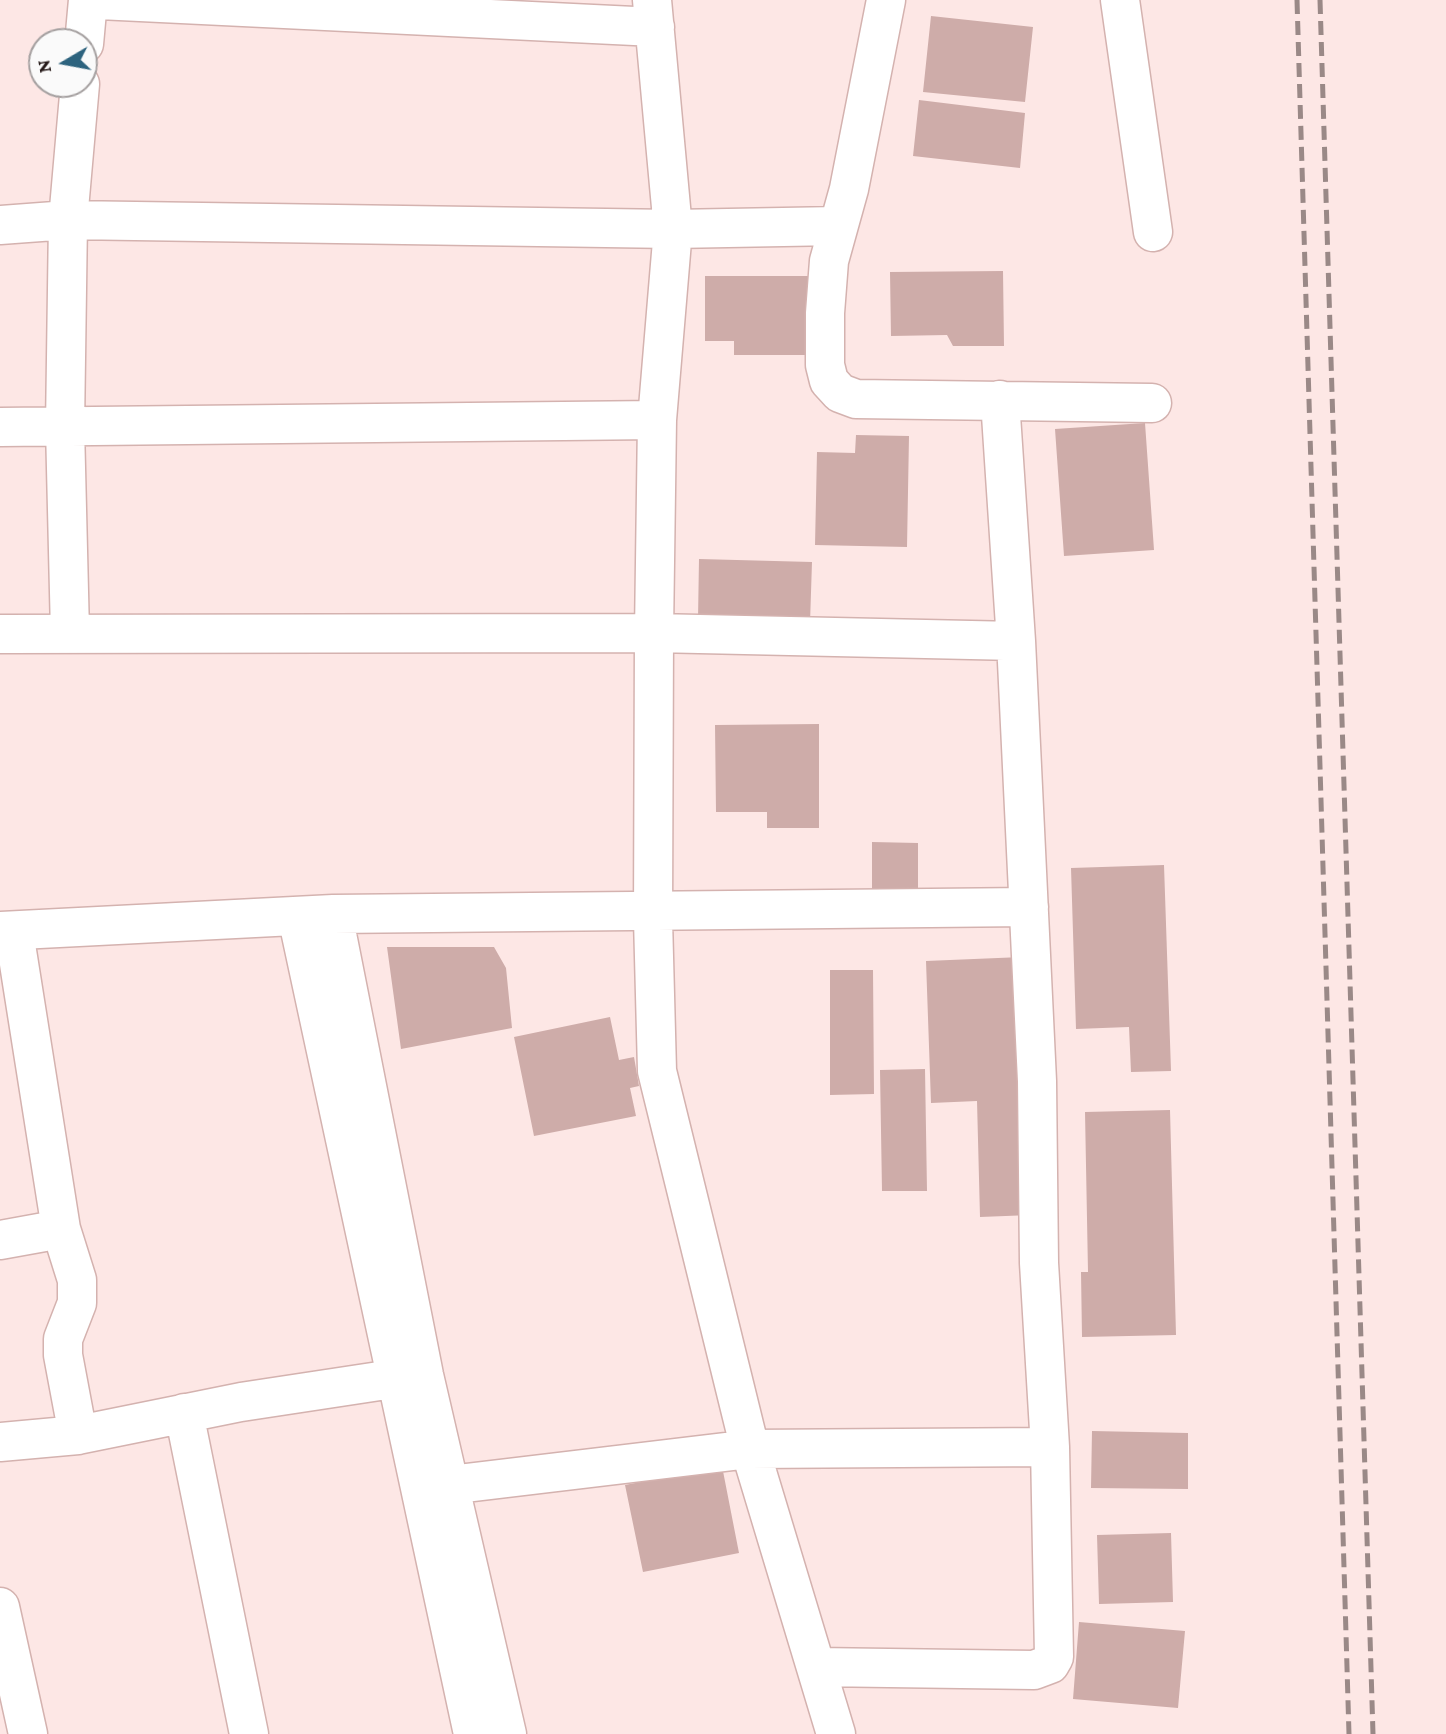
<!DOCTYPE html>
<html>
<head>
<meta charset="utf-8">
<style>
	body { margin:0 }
	#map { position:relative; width:1446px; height:1734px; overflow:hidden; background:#fde7e5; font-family:"Crimson Pro",serif }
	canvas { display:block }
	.north { position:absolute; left:28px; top:28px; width:70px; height:70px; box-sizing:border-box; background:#fafafa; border:2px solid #a5a0a0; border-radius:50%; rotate:260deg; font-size:19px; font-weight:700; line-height:28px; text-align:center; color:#251918 }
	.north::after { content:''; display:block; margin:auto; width:24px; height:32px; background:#2d637e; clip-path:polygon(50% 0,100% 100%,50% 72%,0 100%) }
</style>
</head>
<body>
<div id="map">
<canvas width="1446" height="1734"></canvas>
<div class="north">N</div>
</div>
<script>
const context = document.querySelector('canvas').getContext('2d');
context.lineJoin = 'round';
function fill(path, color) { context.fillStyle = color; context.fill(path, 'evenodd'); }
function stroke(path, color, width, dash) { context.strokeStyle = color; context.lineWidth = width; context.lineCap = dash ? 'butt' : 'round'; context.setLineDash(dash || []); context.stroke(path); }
fill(new Path2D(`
	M931 16 1033 27 1025 102 923 92Z
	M919 100 1025 113 1020 168 913 156Z
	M1003 271 1004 346H953L947 335 891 336 890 272Z
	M705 276H816L815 355H734V341H705Z
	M1145 423 1154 550 1064 556 1055 429Z
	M856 435 909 436 907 547 815 545 817 452 855 453Z
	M699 559 812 562 810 623 698 619Z
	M819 724V828H767V812H716L715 725Z
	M872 842 918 843V899H872Z
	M1164 865 1171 1071 1131 1072 1129 1027 1076 1029 1071 868Z
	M387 947H494L506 968 512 1028 401 1049Z
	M1022 957 1031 1215 980 1217 977 1101 931 1103 926 961Z
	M830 970H873L874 1094 830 1095Z
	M610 1017 619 1060 634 1057 639 1086 630 1088 636 1116 534 1136 514 1037Z
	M925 1069 927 1191H882L880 1070Z
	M1170 1110 1176 1335 1082 1337 1081 1272H1088L1085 1112Z
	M1092 1431 1188 1433V1489L1091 1488Z
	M722 1466 739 1553 643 1572 625 1485Z
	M1171 1533 1173 1602 1099 1604 1097 1535Z
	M1079 1622 1185 1631 1178 1708 1073 1699Z`), '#ceaca9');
const minor = new Path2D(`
	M99 0 655 27
	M652 0 673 229 657 420 654 633 1016 641
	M886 0 849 189 829 261 825 313V365L829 381 840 393 856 399 1152 403
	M1120 0 1153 232
	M84 44 88 0
	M0 225 68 220 673 229 838 226
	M0 427 657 420
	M70 633 65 427 68 220 80 84
	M0 634 654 633 653 919 657 1071 750 1449 836 1734
	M333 914 424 1375 507 1734
	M297 916 473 1734
	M0 931 333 914 1029 907
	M14 932 61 1229 77 1280V1303L63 1339V1355L78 1435
	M0 1240 61 1229
	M184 1413 249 1734
	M0 1442 78 1435 241 1402 419 1375
	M424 1488 750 1449 1050 1447
	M0 1607 28 1734
	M816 1667 1034 1670 1050 1664 1054 1657 1050 1447 1039 1263 1037 1081 1016 641 1000 400`);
stroke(minor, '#d4b2af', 41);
stroke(minor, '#fff', 38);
stroke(new Path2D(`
	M1297 0 1349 1734
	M1320 0 1373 1734`), '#9a8987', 5, [14, 7]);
</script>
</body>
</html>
